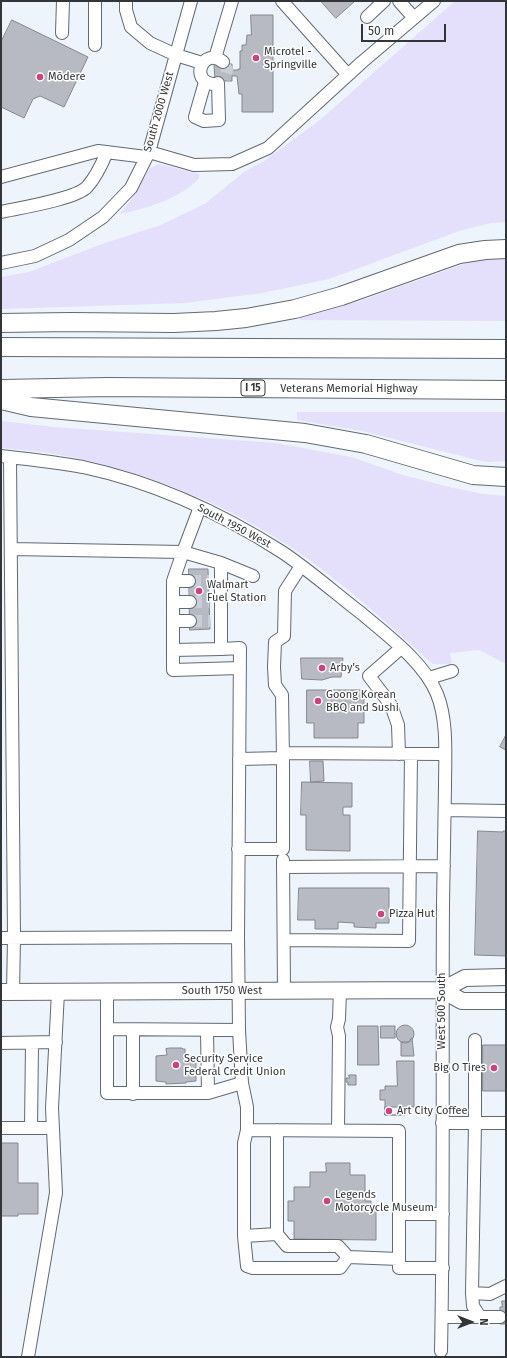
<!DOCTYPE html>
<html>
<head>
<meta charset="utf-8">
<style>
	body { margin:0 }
	#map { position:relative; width:507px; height:1358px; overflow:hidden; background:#edf4fc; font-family:"Fira Sans",sans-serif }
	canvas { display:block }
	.frame { position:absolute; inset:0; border:2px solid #333639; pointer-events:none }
	.north { position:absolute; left:451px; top:1302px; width:40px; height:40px; -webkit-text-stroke:3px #fff; paint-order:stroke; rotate:90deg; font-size:11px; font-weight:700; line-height:16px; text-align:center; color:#333639 }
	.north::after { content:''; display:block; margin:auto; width:14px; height:18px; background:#333639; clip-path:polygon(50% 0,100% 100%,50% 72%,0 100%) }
	.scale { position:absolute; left:361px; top:24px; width:85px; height:18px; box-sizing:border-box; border:2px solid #333639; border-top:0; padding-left:5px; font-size:12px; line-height:14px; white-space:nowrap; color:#333639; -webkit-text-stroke:3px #fff; paint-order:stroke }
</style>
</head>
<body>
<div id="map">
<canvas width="507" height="1358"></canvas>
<div class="frame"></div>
<div class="north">N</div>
<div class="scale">50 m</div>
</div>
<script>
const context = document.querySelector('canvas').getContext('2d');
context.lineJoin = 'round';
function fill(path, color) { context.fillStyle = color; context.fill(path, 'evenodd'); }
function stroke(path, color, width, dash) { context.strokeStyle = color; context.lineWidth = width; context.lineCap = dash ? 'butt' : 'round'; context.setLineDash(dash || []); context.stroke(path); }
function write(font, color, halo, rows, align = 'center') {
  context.font = font + ' "Fira Sans",sans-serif'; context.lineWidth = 3; context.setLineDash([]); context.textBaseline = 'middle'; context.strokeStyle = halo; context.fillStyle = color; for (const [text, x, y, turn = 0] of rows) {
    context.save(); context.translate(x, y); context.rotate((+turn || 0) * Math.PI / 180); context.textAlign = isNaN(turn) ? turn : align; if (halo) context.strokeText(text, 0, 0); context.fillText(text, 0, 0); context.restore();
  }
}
fill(new Path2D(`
	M455 1H506V222L491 223 462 230 329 279 262 293 185 303 1 309V277L29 272 102 244 161 225 206 203 244 172 264 161 320 120Z
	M159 164 164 165 199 174V178C182 198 145 209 120 214L130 201 150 168Z
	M506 256V321L300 320V314L357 302 472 261Z
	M297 412H506V461L487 462 473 459 362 431 297 420Z
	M1 421 54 427 276 443 351 457 403 475 449 487 483 494 506 496V664L479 650 450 653 452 663 450 664H433C396 632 360 597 320 568 245 510 143 468 49 453 33 451 17 449 1 448Z`), '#e4dffa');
const building = new Path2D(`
	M321 1H355L336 18Z
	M251 15H273V112H242V94H239L237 76H232V81H215L214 64H232V70H238V69H240V51H242V45H246L247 35H251Z
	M12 20 88 57 64 107 40 96 33 99 24 118 1 107V42Z
	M189 569H208L210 629 190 630Z
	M301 658H343L341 677H332L322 680 302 679Z
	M307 690H364V723H358V738H314V723H307Z
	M506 735V750L500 747Z
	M310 761H323L324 781 311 782Z
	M302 782 352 783V807H343V815H350V851L306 850V815H301Z
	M478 831 503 832V831H506V956L475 955Z
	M299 888H389V923H376V928L354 927V923L338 922V929H315V920H298Z
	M396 1034a9 9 0 1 1 18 0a9 9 0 1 1-18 0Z
	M358 1026H378L379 1065H358Z
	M381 1026H395V1038H381Z
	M412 1038 414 1056H401V1042H408Z
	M483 1045H506V1091H483Z
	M170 1048H182L183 1049H185V1055L196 1056V1081L186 1082V1083L166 1084V1082L156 1081V1056L167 1055 166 1049Z
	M397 1061H414V1107H405V1115H385V1100H380V1090H385V1086H397Z
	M349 1075H356V1085H348V1082H346V1078H349Z
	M385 1107H405V1115H385Z
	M1 1143H18V1183H38V1214H18V1216H1Z
	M326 1163H350V1175H365V1201H371V1205H376V1240L294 1239V1221H288V1201H294V1187H310V1172H326Z
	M502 1301H506V1324H500V1307H502Z`);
fill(building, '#b7bac3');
stroke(building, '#858790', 1);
stroke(new Path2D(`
	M223 62 227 70 224 79
	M189 581H209
	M190 602H209
	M190 621H210`), '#c8ced5', 12, [12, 6]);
const minor = new Path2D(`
	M95 1V45
	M126 1V10L131 27 150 43 176 55 202 63
	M282 1 348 75
	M399 1 414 18
	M367 17 384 1
	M62 33 63 1
	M215 58 232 1
	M205 82 195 117 204 121 219 120 218 83
	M213 84C189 81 203 46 223 62
	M149 152 194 165 232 164 268 148 361 63 434 1
	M1 177 98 151 146 157
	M1 212C19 208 76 199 87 187 96 177 102 164 107 152
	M1 263 35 256 69 240 103 217 131 188 149 152 191 1
	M1 456C28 459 56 462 83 467 153 482 221 513 282 552 309 570 335 593 361 613 387 635 424 662 437 694 448 721 445 757 445 787 444 826 444 865 443 904 442 1053 444 1202 441 1351
	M10 457 14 938 13 992
	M200 507 183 552 173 581V670L240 668
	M11 549 183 552 221 563 253 576
	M173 581H189
	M173 602H190
	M173 621H190
	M173 650 221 649
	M429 678 452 671
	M283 753 444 754
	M399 754 398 725 391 705 369 676 401 648
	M283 758 282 695 275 685 274 667 275 642 284 636 285 591 301 566
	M445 810 506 811
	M238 849H283V758L239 759
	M283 860 284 991
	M283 867 444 866
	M238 937 239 1030 242 1083 247 1107V1130L399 1131V1268H443
	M1 938 238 937 240 648 221 649V563
	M284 940 409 941 411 754
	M107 992V1029L239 1030
	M107 1029V1093H208L242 1083
	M133 1030V1094
	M207 1030 208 1093
	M475 1040V1123L472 1293 473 1306 480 1317
	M1 1043 56 1042
	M442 1123H506
	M1 1128H53
	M31 1128 32 1043
	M247 1130 244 1143V1236L247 1266 253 1268H340L348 1257 399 1259
	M277 1130V1234L287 1246H338L348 1257
	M338 1130 339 1036 337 1027 339 1019 340 990
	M399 1214H443
	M244 1236 277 1234
	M472 1293 490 1294 506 1286
	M442 1317H500
	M28 1357 56 1193 52 1108 58 992`);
const major = new Path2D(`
	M442 990 465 978 506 977
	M1 992 442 990 462 1001H506`);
const highway = new Path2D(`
	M1 323 70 322 174 323 216 321 246 318 295 309 341 296 459 254 485 250 506 249
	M1 347 506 349
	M1 389 108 387 506 390
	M1 400 31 407 305 433 366 444 473 475 506 477`);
stroke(minor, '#636970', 14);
stroke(major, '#636970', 18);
stroke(highway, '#636970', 20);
stroke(minor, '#fff', 12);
stroke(major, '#fff', 16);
stroke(highway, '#fff', 18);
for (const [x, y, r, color] of [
	[256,58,4,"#cc437f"],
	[40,77,4,"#cc437f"],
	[199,591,4,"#cc437f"],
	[322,668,4,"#cc437f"],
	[318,701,4,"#cc437f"],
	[381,914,4,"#cc437f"],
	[176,1065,4,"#cc437f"],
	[494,1068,4,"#cc437f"],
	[389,1111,4,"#cc437f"],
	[327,1201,4,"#cc437f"]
]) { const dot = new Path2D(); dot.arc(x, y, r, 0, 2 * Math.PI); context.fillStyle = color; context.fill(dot); stroke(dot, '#fff', 1.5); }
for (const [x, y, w] of [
	[253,388,24]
]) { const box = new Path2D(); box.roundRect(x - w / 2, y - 8, w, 16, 3); context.fillStyle = '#fff'; context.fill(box); stroke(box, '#333639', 1); }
write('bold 10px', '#333639', null, [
	["I 15",253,388]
]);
write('11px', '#333639', '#fff', [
	["Microtel -",264,52],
	["Springville",264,65],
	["Mōdere",48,77],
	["Walmart",207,585],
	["Fuel Station",207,598],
	["Arby's",330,668],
	["Goong Korean",326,695],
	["BBQ and Sushi",326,708],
	["Pizza Hut",389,914],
	["Security Service",184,1059],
	["Federal Credit Union",184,1072],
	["Big O Tires",486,1068,"right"],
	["Art City Coffee",397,1111],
	["Legends",335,1195],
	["Motorcycle Museum",335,1208]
], 'left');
write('11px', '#333639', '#fff', [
	["South 2000 West",159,112,-74],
	["Veterans Memorial Highway",349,389],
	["South 1950 West",234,526,28],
	["South 1750 West",222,991],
	["West 500 South",442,1011,-90]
]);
</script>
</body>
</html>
